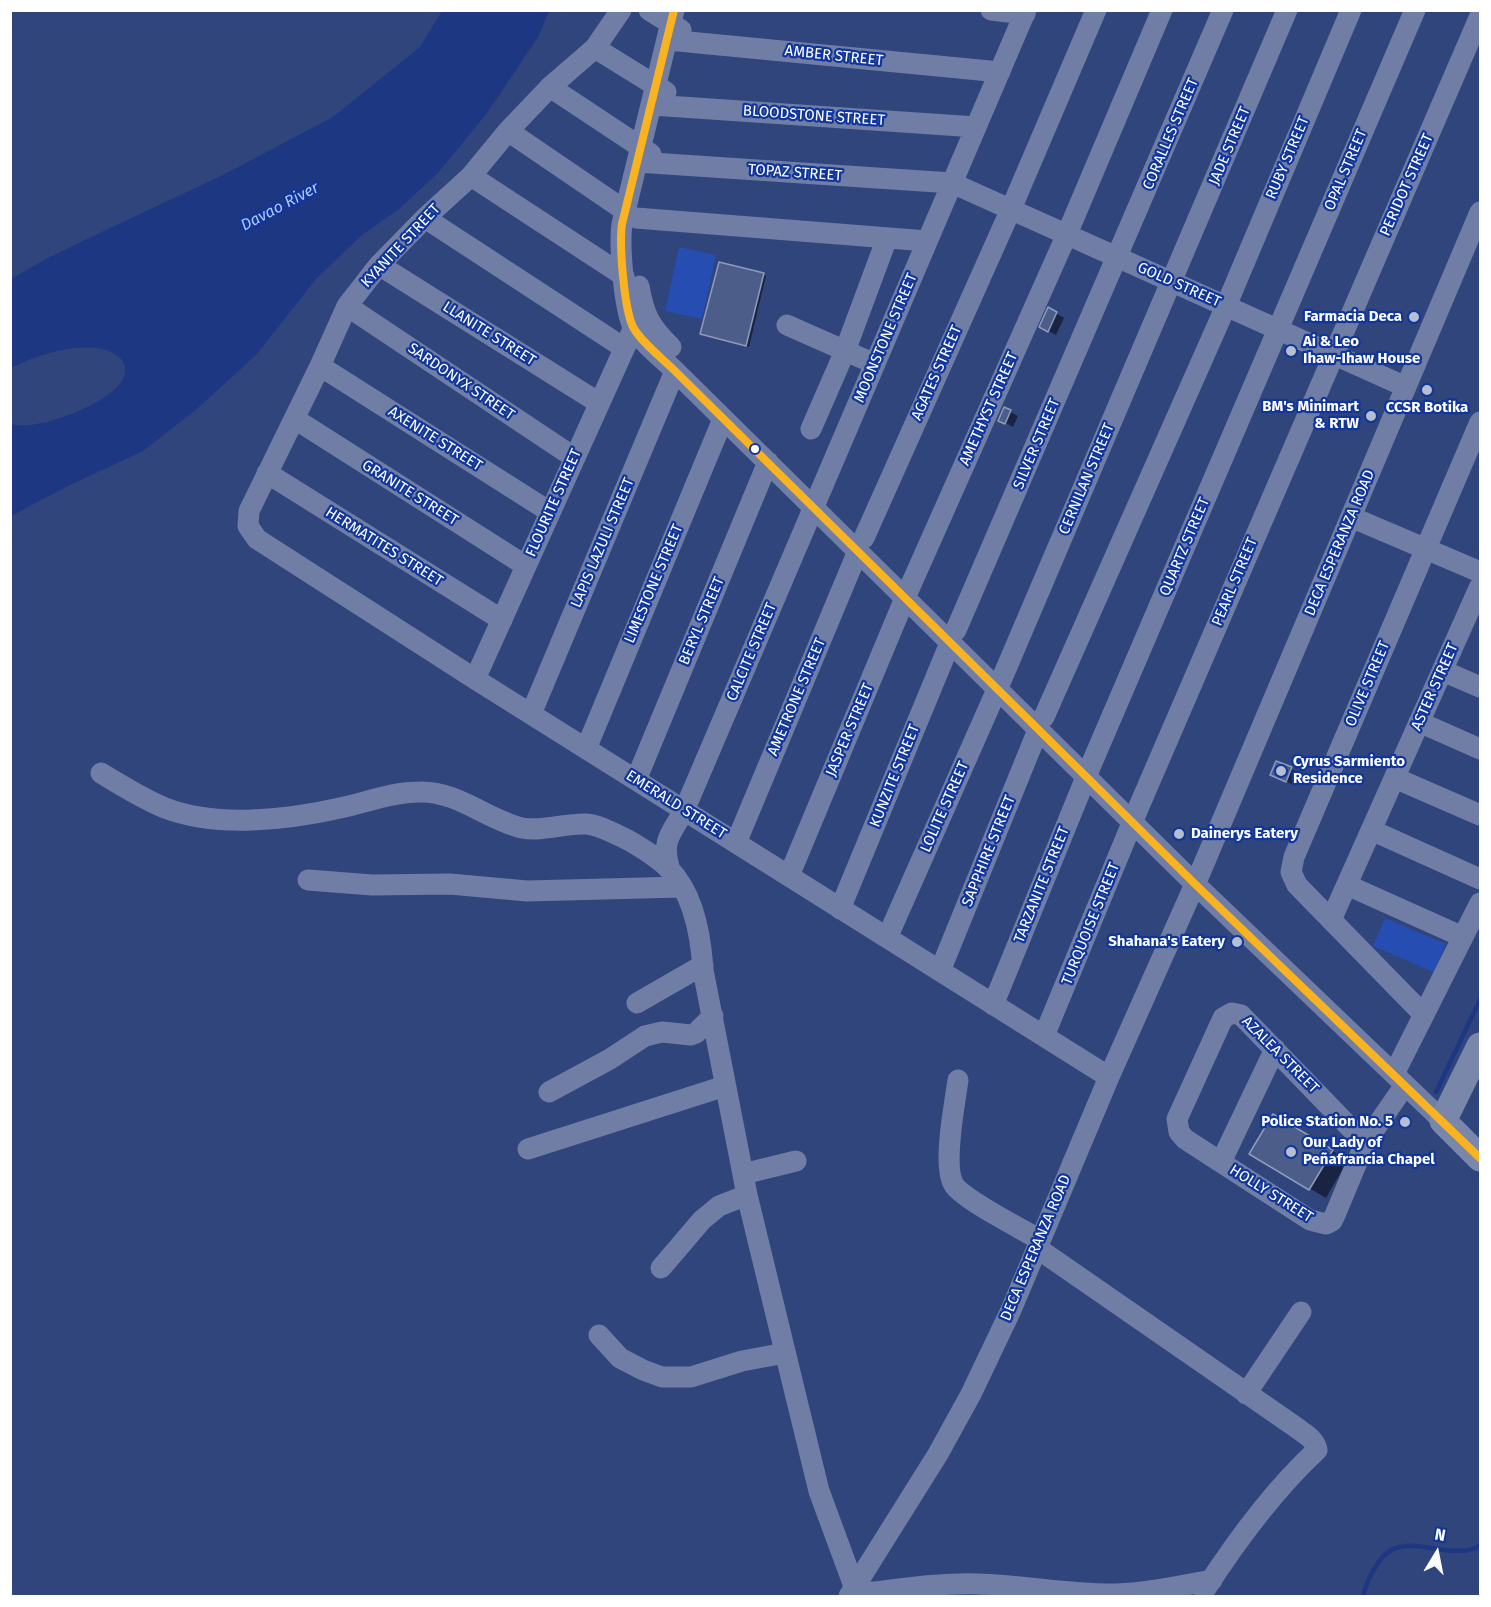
<!DOCTYPE html>
<html>
<head>
<meta charset="utf-8">
<style>
	body { margin:0 }
	#map { position:relative; width:1491px; height:1607px; overflow:hidden; background:#30457c; font-family:"Fira Sans",sans-serif }
	canvas { display:block }
	.frame { position:absolute; inset:0; border:12px solid #fff; pointer-events:none }
	.north { position:absolute; left:1407px; top:1523px; width:60px; height:60px; -webkit-text-stroke:4px #11369b; paint-order:stroke; rotate:10deg; font-size:16px; font-weight:700; line-height:24px; text-align:center; color:#fff }
	.north::after { content:''; display:block; margin:auto; width:21px; height:27px; background:#fff; clip-path:polygon(50% 0,100% 100%,50% 72%,0 100%) }
</style>
</head>
<body>
<div id="map">
<canvas width="1491" height="1607"></canvas>
<div class="frame"></div>
<div class="north">N</div>
</div>
<script>
const context = document.querySelector('canvas').getContext('2d');
context.lineJoin = 'round';
function fill(path, color) { context.fillStyle = color; context.fill(path, 'evenodd'); }
function stroke(path, color, width, dash) { context.strokeStyle = color; context.lineWidth = width; context.lineCap = dash ? 'butt' : 'round'; context.setLineDash(dash || []); context.stroke(path); }
function write(font, color, halo, rows, align = 'center') {
  context.font = font + ' "Fira Sans",sans-serif'; context.lineWidth = 4.5; context.setLineDash([]); context.textBaseline = 'middle'; context.strokeStyle = halo; context.fillStyle = color; for (const [text, x, y, turn = 0] of rows) {
    context.save(); context.translate(x, y); context.rotate((+turn || 0) * Math.PI / 180); context.textAlign = isNaN(turn) ? turn : align; if (halo) context.strokeText(text, 0, 0); context.fillText(text, 0, 0); context.restore();
  }
}
fill(new Path2D(`
	M679 247 716 255 702 319 665 311Z
	M1385 918 1446 944 1434 972 1373 946Z`), '#264db1');
fill(new Path2D(`
	M442 11H549L538 37 522 61 487 113 438 173 399 209 362 235 316 279 256 355 198 408 143 451 68 486 11 516V424C37 432 110 404 123 379 126 373 126 363 120 358 94 335 39 354 11 368V279L46 259 110 228 221 176 333 117 420 47Z`), '#1d3783');
fill(new Path2D(`
	M763 275 766 276 749 347 702 334Z
	M1049 309 1064 318 1056 335 1041 327Z
	M1005 409 1018 416 1013 427 1000 420Z
	M1291 769 1299 773 1294 785 1280 779Z
	M1274 1116 1348 1160 1326 1198 1251 1154Z`), '#0007');
stroke(new Path2D(`
	M1436 1092 1480 1000
	M1363 1596C1366 1584 1371 1573 1378 1563 1403 1525 1445 1564 1480 1546`), '#1d3783', 4.5);
const building = new Path2D(`
	M719 262 764 273 746 346 700 334Z
	M1048 307 1057 312 1048 332 1039 327Z
	M1004 407 1011 410 1005 424 998 421Z
	M1276 761 1292 767 1286 782 1270 775Z
	M1273 1114 1333 1150 1309 1190 1249 1154Z`);
fill(building, '#4c5d89');
stroke(building, '#8f9bbb', 1.5);
stroke(new Path2D(`
	M621 10 595 48 550 87 508 131 471 176 425 218 379 265 347 306 320 366 249 511 248 526 257 539 475 679 1109 1077
	M649 10 681 30
	M674 10 622 224C619 245 624 308 633 327 641 342 663 359 675 371L1195 884 1443 1121
	M991 10 1025 14
	M668 40 1000 72
	M595 48 666 92
	M550 87 651 154
	M652 105 976 127
	M508 131 624 210
	M637 162 952 183 1406 387
	M471 176 624 276
	M425 218 624 348
	M636 218 927 241
	M379 265 599 403
	M639 286C644 316 650 326 671 347
	M347 306 575 458
	M787 325 875 364
	M320 366 550 512
	M295 419 526 566
	M811 429 845 351 887 238
	M267 473 502 620
	M1351 517 1480 572
	M864 538 1011 209 1096 10
	M956 630 1223 10
	M1443 671 1480 687
	M475 679 634 327
	M531 714 675 371
	M1044 717 1226 306 1351 10
	M1419 722 1480 749
	M586 749 723 419
	M101 773C122 786 143 799 165 808 217 828 287 820 340 808 367 802 393 792 420 792 457 791 488 820 522 828 543 832 565 823 586 824 600 825 615 834 628 840 642 848 657 857 669 869 694 894 701 937 703 970L747 1195 798 1405 819 1491 854 1586 868 1592H877C911 1587 944 1583 978 1584 1024 1585 1069 1595 1116 1594 1148 1593 1180 1586 1212 1580
	M1395 778 1480 815
	M636 780 768 462
	M1371 830 1480 879
	M736 843 858 551
	M670 870C661 841 670 835 684 811L1026 10
	M789 876 905 598 1067 234 1162 10
	M308 880 372 885 450 884 527 891 681 887
	M1347 885 1463 937
	M840 909 950 643
	M1331 920 1480 586
	M887 938 1003 676 1287 10
	M940 971 1038 730
	M637 1003 703 965
	M993 1005 1091 765 1415 10
	M1424 1015 1297 885 1291 872 1294 857 1480 422
	M1044 1036 1137 811 1480 16
	M1394 1074 1480 903
	M958 1080C955 1103 942 1166 954 1185 964 1200 1022 1229 1040 1240
	M549 1092 610 1059 645 1036 662 1032 691 1035 696 1033 713 1016
	M1365 1143 1245 1019 1241 1015 1232 1013 1223 1018 1177 1119 1179 1132 1185 1139 1310 1220 1326 1224 1332 1221 1335 1215 1365 1143 1405 1085
	M528 1149 725 1086
	M1221 1162 1275 1049
	M743 1174 796 1161
	M1037 1248 1297 1428C1305 1434 1315 1439 1317 1450 1275 1489 1235 1543 1204 1591
	M661 1268 702 1220 719 1206 747 1195
	M599 1335 620 1358 643 1370 662 1377H691L742 1361 785 1353
	M1246 1394 1301 1312
	M849 1596 938 1454 971 1394 1011 1310 1109 1077 1200 873 1480 212`), '#707ea6', 21);
stroke(new Path2D(`
	M1480 1046 1443 1121 1480 1158`), '#7987ab', 27);
stroke(new Path2D(`
	M674 10 622 224C619 245 624 308 633 327 641 342 663 359 675 371L1195 884 1480 1158`), '#f9b220', 8);
for (const [x, y, r, color] of [
	[1414,317,6,"#b7bed1"],
	[1291,351,6,"#b7bed1"],
	[1427,390,6,"#b7bed1"],
	[1371,416,6,"#b7bed1"],
	[755,449,5,"#fff"],
	[1281,771,6,"#b7bed1"],
	[1179,834,6,"#b7bed1"],
	[1237,942,6,"#b7bed1"],
	[1405,1122,6,"#b7bed1"],
	[1291,1152,6,"#b7bed1"]
]) { const dot = new Path2D(); dot.arc(x, y, r, 0, 2 * Math.PI); context.fillStyle = color; context.fill(dot); stroke(dot, '#11369b', 2); }
write('15px', '#fff', '#11369b', [
	["AMBER STREET",834,56,6],
	["BLOODSTONE STREET",814,116,4],
	["CORALLES STREET",1171,134,-67],
	["JADE STREET",1230,146,-67],
	["RUBY STREET",1288,158,-67],
	["OPAL STREET",1346,170,-67],
	["TOPAZ STREET",795,173,4],
	["PERIDOT STREET",1407,185,-66],
	["KYANITE STREET",401,246,-47],
	["GOLD STREET",1179,285,24],
	["LLANITE STREET",489,334,32],
	["MOONSTONE STREET",886,338,-67],
	["AGATES STREET",937,373,-66],
	["SARDONYX STREET",461,382,34],
	["AMETHYST STREET",989,409,-66],
	["AXENITE STREET",435,439,32],
	["SILVER STREET",1037,444,-67],
	["CERNILAN STREET",1087,479,-67],
	["GRANITE STREET",410,493,32],
	["FLOURITE STREET",554,503,-66],
	["LAPIS LAZULI STREET",603,543,-67],
	["DECA ESPERANZA ROAD",1340,543,-67],
	["HERMATITES STREET",384,547,32],
	["QUARTZ STREET",1185,547,-67],
	["PEARL STREET",1235,582,-67],
	["LIMESTONE STREET",654,584,-67],
	["BERYL STREET",702,621,-67],
	["CALCITE STREET",752,652,-67],
	["OLIVE STREET",1368,684,-67],
	["ASTER STREET",1435,687,-66],
	["AMETRONE STREET",797,697,-67],
	["JASPER STREET",850,730,-67],
	["KUNZITE STREET",895,776,-68],
	["EMERALD STREET",676,805,32],
	["LOLITE STREET",945,807,-66],
	["SAPPHIRE STREET",989,851,-68],
	["TARZANITE STREET",1042,885,-68],
	["TURQUOISE STREET",1091,924,-68],
	["AZALEA STREET",1280,1055,45],
	["HOLLY STREET",1271,1194,32],
	["DECA ESPERANZA ROAD",1036,1248,-67]
]);
write('bold 15px', '#fff', '#11369b', [
	["Farmacia Deca",1402,317],
	["Ai & Leo",1303,342,"left"],
	["Ihaw-Ihaw House",1303,359,"left"],
	["BM's Minimart",1359,407],
	["& RTW",1359,424],
	["CCSR Botika",1427,408,"center"],
	["Cyrus Sarmiento",1293,762,"left"],
	["Residence",1293,779,"left"],
	["Dainerys Eatery",1191,834,"left"],
	["Shahana's Eatery",1225,942],
	["Police Station No. 5",1393,1122],
	["Our Lady of",1303,1143,"left"],
	["Peñafrancia Chapel",1303,1160,"left"]
], 'right');
write('italic 16px', '#b1c6fb', '#11369b', [
	["Davao River",280,207,-28]
]);
</script>
</body>
</html>
